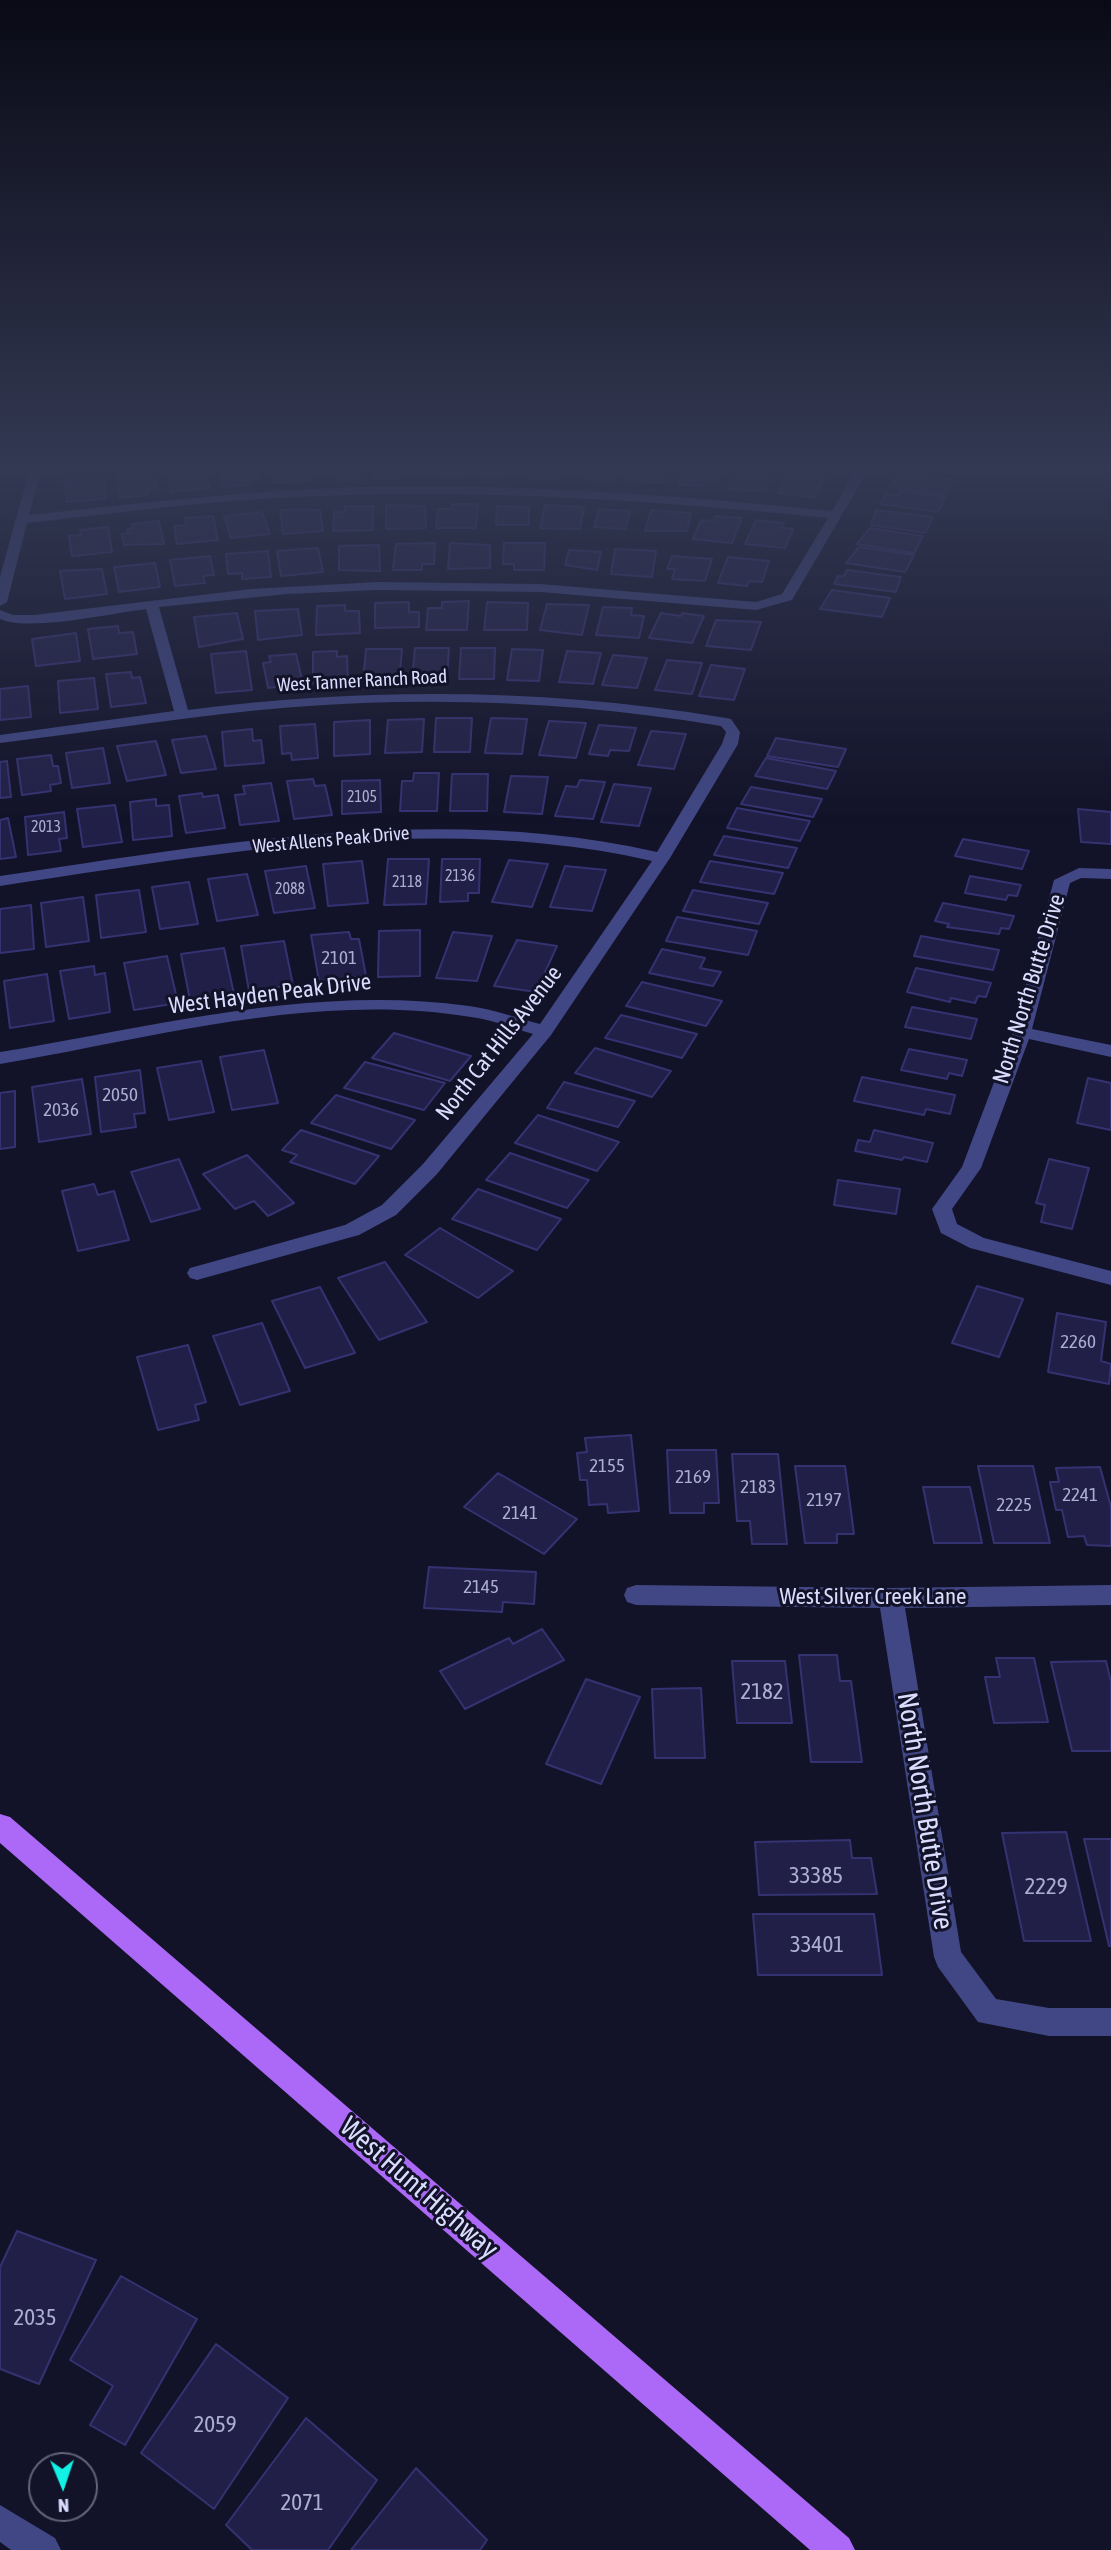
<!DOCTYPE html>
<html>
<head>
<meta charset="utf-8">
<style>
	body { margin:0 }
	#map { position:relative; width:1111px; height:2550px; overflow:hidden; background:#121228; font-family:"Asap Condensed",sans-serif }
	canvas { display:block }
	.north { position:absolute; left:28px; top:2452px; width:70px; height:70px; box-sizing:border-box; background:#121228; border:2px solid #62637d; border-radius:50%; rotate:178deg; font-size:19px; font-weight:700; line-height:28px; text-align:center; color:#dadcfd }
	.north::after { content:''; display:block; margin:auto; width:24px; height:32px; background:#12f1e6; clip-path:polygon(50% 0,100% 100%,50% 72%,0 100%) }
</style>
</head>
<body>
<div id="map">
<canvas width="1111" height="2550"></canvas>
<div class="north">N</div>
</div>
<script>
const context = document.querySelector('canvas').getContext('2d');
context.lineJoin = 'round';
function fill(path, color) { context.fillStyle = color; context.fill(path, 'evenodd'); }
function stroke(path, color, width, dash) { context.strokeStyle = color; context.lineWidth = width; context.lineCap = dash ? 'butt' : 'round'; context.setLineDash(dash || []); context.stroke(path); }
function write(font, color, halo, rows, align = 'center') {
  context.font = font + ' "Asap Condensed",sans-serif'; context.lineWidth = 6; context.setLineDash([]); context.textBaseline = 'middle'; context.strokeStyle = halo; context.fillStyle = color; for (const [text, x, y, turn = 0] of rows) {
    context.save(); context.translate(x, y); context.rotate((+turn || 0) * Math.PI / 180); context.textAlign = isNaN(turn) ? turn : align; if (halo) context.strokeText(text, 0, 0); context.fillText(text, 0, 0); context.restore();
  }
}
const building = new Path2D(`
	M219 467H257L259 479 249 480 250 485 222 487Z
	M272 467H309L311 481 274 483Z
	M323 467H360V479L337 480V476L330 477V472H323Z
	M374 467H410L411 472H400V478H374Z
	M426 467H464L463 477H437V471H425Z
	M476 467H515V472H503V477H476Z
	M528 467H566L564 477 543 478 526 477Z
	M579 467H616L613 480 588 479 589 474H577Z
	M630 467H667L664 483 627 481Z
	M682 467H721L718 482 704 481 703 486 678 485Z
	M736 467 773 471 765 491 727 489Z
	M916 467H951L956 468 954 474Z
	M154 471 158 489 147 490 148 495 120 498 116 475Z
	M205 471 209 488 171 492 168 473Z
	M787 472 825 476 815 498 778 493Z
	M902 473 953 480 944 495 889 487Z
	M103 477 106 499 67 502 64 481Z
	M900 491 946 497 938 512 880 504 885 494 898 495Z
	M452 504H478L476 528H436L438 509H451Z
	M386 505 425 506 426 528 386 529Z
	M545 505 584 507 580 529 540 528Z
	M345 506H373V530L333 531 334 512H345Z
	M497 506 529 507V525H496Z
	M301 509 320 510 323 531 283 534 280 510Z
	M599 509 630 511 626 529 594 527Z
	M651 510 691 513 687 531H645Z
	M876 510 933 517 925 533 871 525Z
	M262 512 270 534 231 538 224 516Z
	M213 516 218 540 177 544 174 526 186 525 185 518Z
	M716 516 742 518 732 543 693 539 701 520 713 521Z
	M756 520 784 523 781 528 793 529 785 548 745 544Z
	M159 521 164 544 124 545 122 534 128 533 127 529 133 528 132 524Z
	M108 527 112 552 72 556 69 536 81 535 80 530Z
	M870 528 923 536 914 553 857 544Z
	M435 543 434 564H422V570H393L396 544Z
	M450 543 490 545V568L448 569Z
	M504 543H545L544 570H514V564H503Z
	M379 545 380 571 339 570V546Z
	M859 547 914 555 905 572 846 563Z
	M318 548 323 572 281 576 277 551Z
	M615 549 656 551 652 577 611 574Z
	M569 550 601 552 597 570 565 565Z
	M268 551 271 577 242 579V573L228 574 226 554Z
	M210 556 214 575 203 576 205 583 175 586 170 560Z
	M672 556 712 559 705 581 672 579 675 569H667Z
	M728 557 769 561 762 582 749 581 747 586 718 583Z
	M155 563 160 587 119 592 114 567Z
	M102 569 107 594 65 599 60 571Z
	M847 570 901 577 896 592 834 584 838 576H844Z
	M832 590 890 598 882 617 820 609Z
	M469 601 467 630H426L428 608H442V602Z
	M409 602V612H419V627L375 628V603Z
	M487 602 528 603 527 630H484Z
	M547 604 589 605 582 635 540 630Z
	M345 605V611H359L360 633 316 635 317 606Z
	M603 607 632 608 631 615 644 616 639 638 596 635Z
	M298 609 302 635 258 640 255 611Z
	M237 613 243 639 199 647 194 617Z
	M661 613 681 616 682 613 704 616 692 643 649 638Z
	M716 620 761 622 751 650 706 646Z
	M118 626 119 633 133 632 137 654 93 659 88 629Z
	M76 633 80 661 36 666 32 639Z
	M415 648H449L447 679H412Z
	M461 648H495L494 679H459Z
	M366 649H402L399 680 363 681Z
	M512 649 543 650 539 681 507 680Z
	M246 651 252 690 216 693 211 654Z
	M337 651V657L347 656 348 682 313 683V652Z
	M567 651 601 653 593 684 559 682Z
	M296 654 303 684 268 688 263 663 271 662 269 656Z
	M613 655 647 658 637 688 602 685Z
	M667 660 702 663 692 694 655 690Z
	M711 665 745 669 734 700 699 696Z
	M131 672 132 678 140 677 146 703 111 707 106 674Z
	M94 678 98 709 60 713 58 681Z
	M28 686 31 717 0 720V689Z
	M436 718H472L470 752H434Z
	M491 718 527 719 522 754 485 753Z
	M424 719 422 752 385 753 388 720Z
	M370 720V754L334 756V722Z
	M549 721 586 723 576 758 539 755Z
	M315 724 318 758 292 760 291 753 282 754 280 726Z
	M599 725 636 728 629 751 610 750 608 756 589 754Z
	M252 729 253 741 261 740 264 763 225 766 222 732Z
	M651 731 686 734 674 769 638 765Z
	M206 736 216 769 181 773 172 740Z
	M776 738 846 749 838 767 767 756Z
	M156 741 166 775 127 781 117 746Z
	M103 748 110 783 72 788 66 753Z
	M51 755 53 766H58L61 783 50 785 51 791 22 795 17 759Z
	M766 758 836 771 827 789 755 776Z
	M7 761 11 797 0 798V762Z
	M414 773H439L437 811H400L402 781H413Z
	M452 774H488L487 811H450Z
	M511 776 548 777 542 814 504 812Z
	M313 779 315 786 325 785 332 815 294 819 287 781Z
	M380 780 381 812 342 814V781Z
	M580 780 605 782 593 819 555 816 566 786 577 787Z
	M271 783 279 821 240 825 235 795 245 794 243 786Z
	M614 784 651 788 639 826 601 822Z
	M751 787 822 799 813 817 741 804Z
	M202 793 203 797 218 795 225 828 186 833 179 796Z
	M156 799V806L169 805 172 836 133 840 130 802Z
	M115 805 122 842 83 847 77 809Z
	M737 808 810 821 800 841 727 828Z
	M1078 809 1111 812V844L1081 842Z
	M64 812 67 838 59 839 61 851 28 855 25 817Z
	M8 818 16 857 0 859V820Z
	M724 836 797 848 788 868 714 855Z
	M963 839 1029 851 1022 869 955 856Z
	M388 859H429L426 904 384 905Z
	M442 859H480L479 893H468V901L440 902Z
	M509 860 548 864 532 907 492 902Z
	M362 861 368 903 328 906 323 864Z
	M710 861 783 873 774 894 700 882Z
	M306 866 315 908 274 913 265 871Z
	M565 866 606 870 592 911 550 907Z
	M247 874 258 915 217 921 208 879Z
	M970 876 1021 885 1017 896 1008 895 1006 900 965 893Z
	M189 882 198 924 160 929 152 887Z
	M139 890 146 932 101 938 96 895Z
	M693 890 768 903 759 924 683 911Z
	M83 897 89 941 46 947 41 903Z
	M943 903 1014 916 1009 929 1001 928 999 934 947 927 949 924 935 921Z
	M31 905 34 949 0 953V909Z
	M677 917 757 931 748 955 666 941Z
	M420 930V976L378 977 379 931Z
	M349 932 351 939H359L366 976 319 981 311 935Z
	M453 932 492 936 477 981 436 978Z
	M921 936 999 950 993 970 914 956Z
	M517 940 557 946 536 992 494 986Z
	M284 941 293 985 249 991 241 946Z
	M224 948 234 994 190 1000 181 954Z
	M662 949 705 958 700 968 721 972 713 986 649 973Z
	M167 956 178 1003 134 1010 124 963Z
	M94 966 95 975 105 973 110 1012 69 1019 60 971Z
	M916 968 991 983 986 997 978 996 975 1003 951 998 950 1002 907 992Z
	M47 974 54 1021 10 1028 4 981Z
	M642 982 722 1001 706 1026 626 1006Z
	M912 1007 977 1019 971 1039 905 1027Z
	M621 1015 697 1034 682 1058 605 1038Z
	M394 1033 471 1056 450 1081 372 1058Z
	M595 1048 671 1071 652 1097 575 1073Z
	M909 1049 967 1060 962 1076 949 1073 947 1079 901 1070Z
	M264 1050 278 1103 232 1110 220 1057Z
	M201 1061 214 1112 169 1120 157 1068Z
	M365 1062 445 1083 424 1110 344 1088Z
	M140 1070 145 1113 134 1114 136 1127 101 1132 95 1077Z
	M862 1077 955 1095 950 1114 926 1109 924 1115 854 1101Z
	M1088 1078 1111 1083V1130L1077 1123Z
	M82 1079 91 1134 39 1142 32 1087Z
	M564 1082 635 1101 618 1127 547 1108Z
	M15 1091V1147L0 1149V1093Z
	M336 1095 415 1120 391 1149 311 1123Z
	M538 1115 619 1142 597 1171 515 1143Z
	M301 1130 379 1156 355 1184 290 1162 297 1155 282 1150Z
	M874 1130 933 1143 927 1162 904 1157 902 1160 855 1151 858 1140 870 1142Z
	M510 1153 589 1180 567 1208 486 1180Z
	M247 1155 294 1203 268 1216 254 1201 235 1209 203 1174Z
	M179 1159 200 1209 151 1222 131 1172Z
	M1049 1159 1089 1168 1072 1229 1041 1222 1045 1205 1036 1203Z
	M838 1180 900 1189 896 1214 834 1205Z
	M94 1184 98 1195 114 1191 129 1240 78 1251 62 1191Z
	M478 1189 561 1219 537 1250 452 1219Z
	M440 1228 513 1271 478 1298 405 1255Z
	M385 1262 427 1322 379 1340 338 1278Z
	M977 1286 1023 1299 999 1357 952 1343Z
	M320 1287 355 1353 305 1368 272 1301Z
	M1057 1313 1106 1322 1101 1361 1111 1364 1109 1384 1048 1372Z
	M262 1323 290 1391 240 1405 213 1336Z
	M188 1345 206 1402 195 1405 199 1420 158 1430 137 1357Z
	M631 1435 639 1511 608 1513 607 1504 589 1505 587 1480H580L577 1453 587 1452 585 1438Z
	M667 1450H716L719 1503H704V1513H670Z
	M732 1454H778L787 1544H752L750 1521H737Z
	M795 1466H845L854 1534H837V1543H805Z
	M978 1466H1033L1050 1543H994Z
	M1100 1467 1111 1507V1546L1087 1545 1084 1536 1068 1537 1062 1510H1056L1050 1482H1059L1056 1468Z
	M498 1473 577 1519 544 1554 464 1507Z
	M923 1487H970L982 1543H934Z
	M429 1567 536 1572 534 1604 503 1602 502 1612 424 1608Z
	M542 1629 564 1660 465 1709 440 1671 509 1638 513 1644Z
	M799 1655H837L840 1681H851L862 1762H811Z
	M996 1658H1034L1048 1722 994 1723 985 1677H1000Z
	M732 1661H785L792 1723H737Z
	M1106 1661 1111 1682V1751H1072L1051 1662Z
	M586 1679 640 1697 601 1784 546 1764Z
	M701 1688 705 1758H655L652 1689Z
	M1066 1832 1091 1941H1024L1002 1833Z
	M1084 1839H1111V1946H1109Z
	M850 1840 852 1858H871L877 1894 759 1895 755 1842Z
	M753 1914H874L882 1975H758Z
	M17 2231 96 2260 39 2384 0 2369V2267Z
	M121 2276 197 2319 125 2445 90 2425 113 2386 70 2360Z
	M216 2344 288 2398 214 2509 141 2453Z
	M306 2418 377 2480 328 2550H252L226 2525Z
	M416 2468 487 2540 480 2550H351Z`);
fill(building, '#211f47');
stroke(building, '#353272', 2);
fill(new Path2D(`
	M30 467H42L29 515C140 503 250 490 362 487 519 483 676 495 832 511L858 467H870L792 600 756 610 540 592 377 590 287 594 159 607 188 710C367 687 548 688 726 718L731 719 740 732 738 744 670 858 551 1035 437 1174 396 1215 359 1235 197 1280 190 1278 187 1273 190 1268 345 1225 382 1205 423 1164 533 1034C513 1028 492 1020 471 1017 316 991 153 1038 0 1064V1052C153 1027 312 984 469 1006 493 1009 517 1018 540 1024L652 861C437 812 215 854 0 886V876C217 844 440 803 657 852L722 744 726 732 721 726C580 702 436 696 294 707 196 715 98 731 0 743V735L174 711 146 609C113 613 28 632 0 619V610L13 615H34L251 589 377 582 540 584 756 602 782 594 828 518C651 500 474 488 297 497 207 501 117 513 27 523L7 602 0 606V577Z
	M1079 868 1111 869V879L1081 878 1070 883 1032 1029 1111 1045V1057L1029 1039 981 1168 952 1209 957 1224 984 1238 1111 1271V1285L970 1248 941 1233 932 1209 962 1167 1013 1032 1054 880Z
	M636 1585 891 1588 1111 1585V1605L905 1608 961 1952 996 1999 1049 2008H1111V2036H1049L978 2022 938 1967 934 1957 880 1608 636 1605 627 1602 624 1595 627 1588Z
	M0 2505 55 2538 61 2550H11L0 2542Z`), '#404784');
fill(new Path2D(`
	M0 1814 10 1817 849 2538 855 2550H810L0 1843Z`), '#ac68f6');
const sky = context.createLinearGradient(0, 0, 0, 824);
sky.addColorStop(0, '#0a0a16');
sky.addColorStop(0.57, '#333953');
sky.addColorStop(1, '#33395300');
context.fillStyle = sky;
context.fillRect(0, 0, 1111, 824);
write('16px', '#acadd0', null, [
	["2105",362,797],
	["2013",46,827],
	["2136",460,876],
	["2118",407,882],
	["2088",290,889]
]);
write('19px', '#dadcfd', '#121228', [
	["West Tanner Ranch Road",362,681,-3],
	["West Allens Peak Drive",331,840,-5]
]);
write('19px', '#acadd0', null, [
	["2101",339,958],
	["2050",120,1095],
	["2036",61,1110],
	["2260",1078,1342],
	["2155",607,1466],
	["2169",693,1477],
	["2183",758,1487],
	["2241",1080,1495],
	["2197",824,1500],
	["2225",1014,1505],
	["2141",520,1513],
	["2145",481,1587]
]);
write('23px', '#dadcfd', '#121228', [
	["North North Butte Drive",1029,989,-73],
	["West Hayden Peak Drive",270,994,-7],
	["North Cat Hills Avenue",499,1043,-52],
	["West Silver Creek Lane",873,1597]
]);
write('23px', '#acadd0', null, [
	["2182",762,1692],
	["33385",816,1876],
	["2229",1046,1887],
	["33401",817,1945],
	["2035",35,2318],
	["2059",215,2425],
	["2071",302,2503]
]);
write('28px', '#dadcfd', '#121228', [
	["North North Butte Drive",925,1811,81],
	["West Hunt Highway",419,2188,41]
]);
</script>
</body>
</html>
